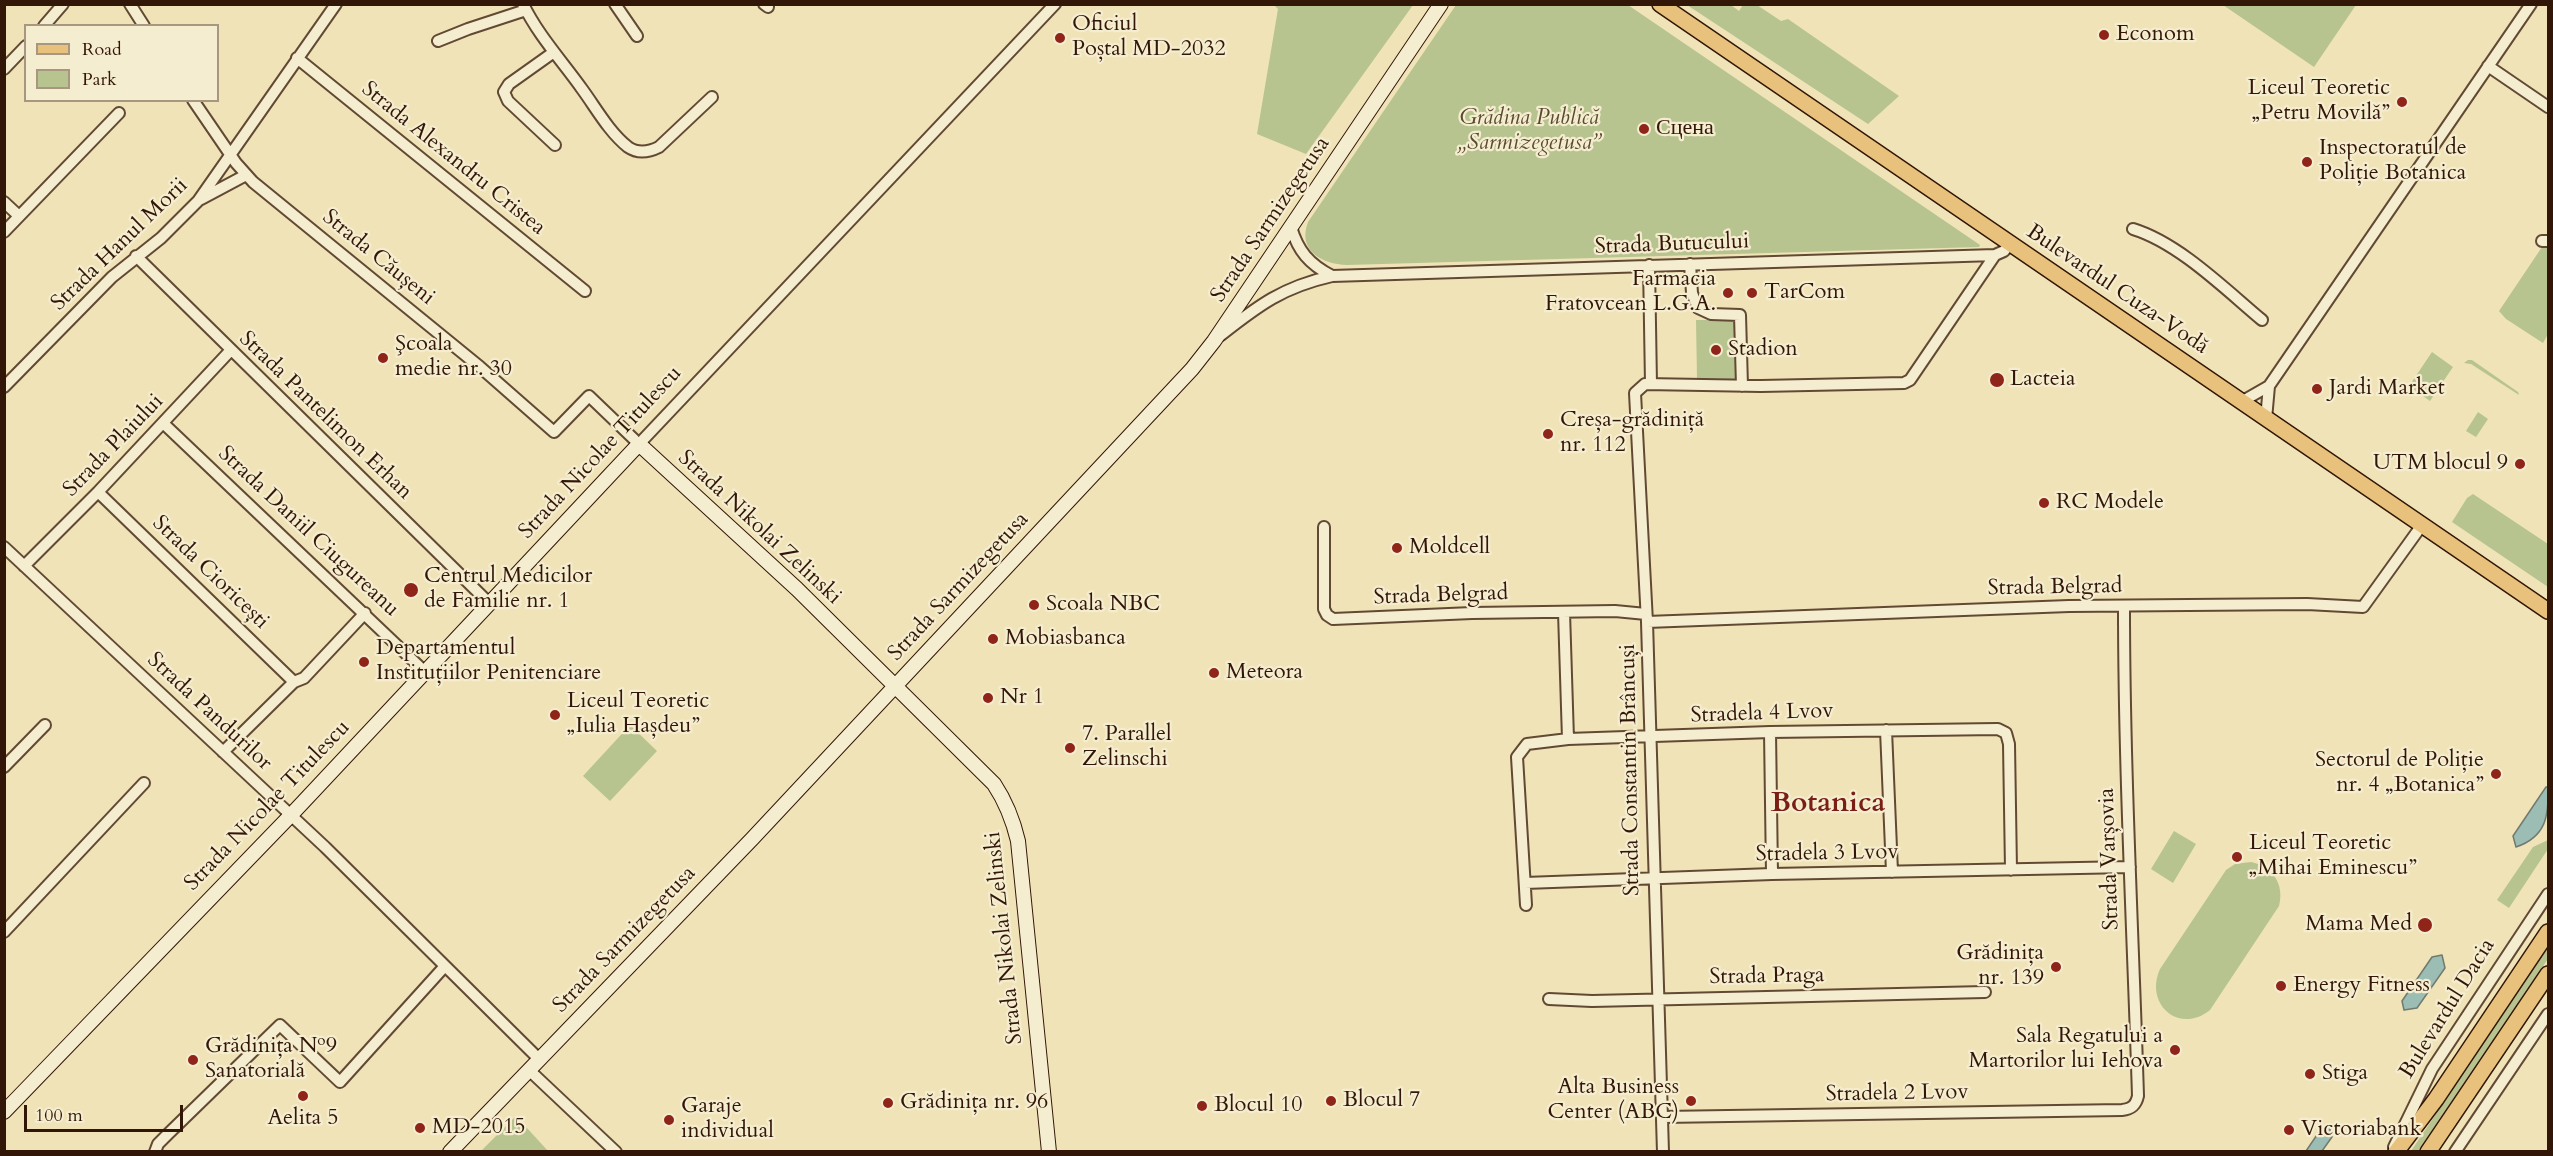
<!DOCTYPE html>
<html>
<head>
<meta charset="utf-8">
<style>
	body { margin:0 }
	#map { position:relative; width:2553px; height:1156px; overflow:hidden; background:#f0e3b7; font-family:Cardo,serif }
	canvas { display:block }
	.frame { position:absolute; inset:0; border:6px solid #321607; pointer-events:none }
	.legend { position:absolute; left:24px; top:24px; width:195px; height:78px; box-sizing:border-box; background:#f5edd0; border:2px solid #a79780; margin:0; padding:8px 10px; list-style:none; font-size:18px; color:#321607 }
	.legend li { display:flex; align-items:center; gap:12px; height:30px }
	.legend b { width:30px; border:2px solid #a79780 }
	.scale { position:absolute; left:24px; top:1105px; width:159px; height:27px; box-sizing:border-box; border:3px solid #321607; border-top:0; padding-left:8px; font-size:18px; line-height:21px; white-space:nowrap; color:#321607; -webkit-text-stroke:4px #f5edd0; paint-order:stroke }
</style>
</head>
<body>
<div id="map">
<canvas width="2553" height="1156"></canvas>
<div class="frame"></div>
<ul class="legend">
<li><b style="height:8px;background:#e8c27c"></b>Road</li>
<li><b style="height:16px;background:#b7c490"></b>Park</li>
</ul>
<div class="scale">100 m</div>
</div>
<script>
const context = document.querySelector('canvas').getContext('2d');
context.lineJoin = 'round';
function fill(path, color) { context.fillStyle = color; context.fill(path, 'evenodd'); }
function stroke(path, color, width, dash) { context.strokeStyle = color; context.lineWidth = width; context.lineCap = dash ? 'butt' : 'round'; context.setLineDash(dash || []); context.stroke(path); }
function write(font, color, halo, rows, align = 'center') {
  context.font = font + ' Cardo,serif'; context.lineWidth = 4.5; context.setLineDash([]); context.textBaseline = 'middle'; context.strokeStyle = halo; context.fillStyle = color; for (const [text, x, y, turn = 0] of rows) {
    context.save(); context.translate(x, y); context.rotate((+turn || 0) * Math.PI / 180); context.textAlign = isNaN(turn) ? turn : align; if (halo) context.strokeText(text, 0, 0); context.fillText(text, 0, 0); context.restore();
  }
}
fill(new Path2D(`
	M1274 5H1413L1306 154 1257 134 1278 9Z
	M1628 5 1980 245 1979 247 1347 265C1322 264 1297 251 1308 222L1456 5Z
	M1687 5H1731L1739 11 1743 5H1757L1781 21 1788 19 1899 96 1868 124Z
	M2223 5H2356L2314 67Z
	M2548 246V334L2543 343 2506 319 2499 311 2542 247Z
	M1696 320H1736L1737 379H1697Z
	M2432 352 2453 367 2430 401 2409 386Z
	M2468 360H2472L2518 392 2519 395 2471 364 2464 363Z
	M2478 412 2488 419 2476 437 2466 431Z
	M2473 494 2548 544V587L2452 522 2467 498Z
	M630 725 657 751 610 801 583 776Z
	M2174 831 2196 844 2173 883 2151 869Z
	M2548 840V849L2509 908 2497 900 2533 847Z
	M2251 862C2272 866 2285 884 2279 906L2210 1010C2179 1035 2144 1004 2160 969L2226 870 2235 864Z
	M2548 948V959L2418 1151H2411Z
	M516 1116 548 1151H481Z`), '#b7c490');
const water = new Path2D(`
	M2546 787H2548C2549 816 2546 837 2516 847L2513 836Z
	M2442 955 2445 968 2417 1008 2404 1010 2402 1001 2432 957Z
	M2329 1126 2332 1137 2322 1151H2306L2321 1129Z`);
fill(water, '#9bbdb4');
stroke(water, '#717a6f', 1.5);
const street = new Path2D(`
	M130 4 144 26
	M523 4C538 35 562 61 582 89 596 108 609 132 628 147 638 154 649 152 659 147L712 97
	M615 4 637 36
	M764 4 768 7
	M44 26 63 4
	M438 41 468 29 526 10
	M554 52 509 84 504 92 508 101 555 145
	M297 58 585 291
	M2488 66 2548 107
	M4 69 26 46
	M193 100 236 163 253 182 480 367 554 432 589 396 639 444 1055 4
	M201 199 246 175
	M4 202 19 216
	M1291 227C1298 251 1309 264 1332 276
	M2133 229C2179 243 2226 290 2262 320
	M4 232 119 113
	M2542 241H2548
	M136 256 488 602
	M1690 264 1692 293 1698 308 1711 314 1740 315 1742 386
	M1649 265 1651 384
	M1221 335C1259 305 1283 287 1332 276L1995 255 2004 251 2010 244
	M4 387 112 277 161 238 198 201 336 4
	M2241 402 2269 386 2531 4
	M2266 419 2269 386
	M163 423 424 671
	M98 492 294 682
	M1324 527V609L1327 615 1333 619 1472 613 1615 611 1646 614
	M4 547 325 847 539 1059
	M24 566 98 492 230 351
	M1564 612 1568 739
	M1647 622 2069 606 2307 604 2363 607 2422 525
	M1886 730 1892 872
	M1770 732 1772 874
	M223 752 294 682 304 678 365 613
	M4 767 45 725
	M1525 883 1772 874 2130 867
	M1526 905 1517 757 1527 744 1568 739 1770 732 1998 729 2006 733 2009 744 2011 870
	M4 932 144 783
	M1549 999 1592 1001 1985 992
	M529 1070 616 1152
	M1663 1117 2122 1110C2132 1109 2136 1105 2138 1096 2133 933 2124 770 2124 606
	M2394 1147 2432 1069 2548 894
	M155 1152 158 1144 168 1134 280 1025 340 1082 445 966
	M1663 1152 1647 622 1635 393 1645 384 1761 386 1904 383 1910 380 1995 255
	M2455 1152 2548 1014`);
const secondary = new Path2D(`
	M4 1112 291 815 639 444 797 589 994 784C1006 802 1013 820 1018 841L1049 1152
	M450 1152 752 839 1192 369 1214 341 1441 4`);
const primary = new Path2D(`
	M1660 4 2548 611
	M2396 1152 2436 1099 2548 932
	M2428 1152 2548 974`);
stroke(street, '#624933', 14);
stroke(secondary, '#321607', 16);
stroke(primary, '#321607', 18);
stroke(street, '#f5edd0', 10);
stroke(secondary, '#f5edd0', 14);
stroke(primary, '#e8c27c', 15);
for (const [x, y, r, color] of [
	[2104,35,6,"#8f2418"],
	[1060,38,6,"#8f2418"],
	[2402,102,6,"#8f2418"],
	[1644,129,6,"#8f2418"],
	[2307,162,6,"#8f2418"],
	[1728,293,6,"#8f2418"],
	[1752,293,6,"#8f2418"],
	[1716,350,6,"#8f2418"],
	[383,358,6,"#8f2418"],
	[1997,380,8,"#8f2418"],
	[2317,389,6,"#8f2418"],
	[1548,434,6,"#8f2418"],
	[2520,464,6,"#8f2418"],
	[2044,503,6,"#8f2418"],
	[1397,548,6,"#8f2418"],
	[411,590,8,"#8f2418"],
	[1034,605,6,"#8f2418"],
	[993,639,6,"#8f2418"],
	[364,662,6,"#8f2418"],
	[1214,673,6,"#8f2418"],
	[988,698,6,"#8f2418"],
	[555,715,6,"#8f2418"],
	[1070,748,6,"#8f2418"],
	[2496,774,6,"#8f2418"],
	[2237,857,6,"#8f2418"],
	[2425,925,8,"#8f2418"],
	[2056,967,6,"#8f2418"],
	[2281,986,6,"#8f2418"],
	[2175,1050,6,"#8f2418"],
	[193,1060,6,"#8f2418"],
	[2310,1074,6,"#8f2418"],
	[303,1096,6,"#8f2418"],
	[1331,1101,6,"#8f2418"],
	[1691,1101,6,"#8f2418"],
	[888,1103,6,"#8f2418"],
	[1202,1106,6,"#8f2418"],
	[669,1120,6,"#8f2418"],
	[420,1128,6,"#8f2418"],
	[2289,1130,6,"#8f2418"]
]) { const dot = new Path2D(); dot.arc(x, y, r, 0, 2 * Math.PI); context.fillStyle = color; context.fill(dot); stroke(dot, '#f5edd0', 2); }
write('22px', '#321607', '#f5edd0', [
	["Oficiul",1072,25],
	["Poștal MD-2032",1072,50],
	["Econom",2116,35],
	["Liceul Teoretic",2390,89,"right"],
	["„Petru Movilă”",2390,114,"right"],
	["Сцена",1656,129],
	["Inspectoratul de",2319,149],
	["Poliție Botanica",2319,174],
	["Farmacia",1716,280,"right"],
	["Fratovcean L.G.A.",1716,305,"right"],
	["TarCom",1764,293],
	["Şcoala",395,345],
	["medie nr. 30",395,370],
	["Stadion",1728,350],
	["Lacteia",2010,380],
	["Jardi Market",2329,389],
	["Creșa-grădiniță",1560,421],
	["nr. 112",1560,446],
	["UTM blocul 9",2508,464,"right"],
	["RC Modele",2056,503],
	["Moldcell",1409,548],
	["Centrul Medicilor",424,577],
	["de Familie nr. 1",424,602],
	["Scoala NBC",1046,605],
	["Mobiasbanca",1005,639],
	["Departamentul",376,649],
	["Instituțiilor Penitenciare",376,674],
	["Meteora",1226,673],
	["Nr 1",1000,698],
	["Liceul Teoretic",567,702],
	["„Iulia Hașdeu”",567,727],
	["7. Parallel",1082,735],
	["Zelinschi",1082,760],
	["Sectorul de Poliție",2484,761,"right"],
	["nr. 4 „Botanica”",2484,786,"right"],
	["Liceul Teoretic",2249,844],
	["„Mihai Eminescu”",2249,869],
	["Mama Med",2412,925,"right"],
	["Grădinița",2044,954,"right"],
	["nr. 139",2044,979,"right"],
	["Energy Fitness",2293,986],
	["Sala Regatului a",2163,1037,"right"],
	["Martorilor lui Iehova",2163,1062,"right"],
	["Grădinița №9",205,1047],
	["Sanatorială",205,1072],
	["Stiga",2322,1074],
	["Alta Business",1679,1088,"right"],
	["Center (ABC)",1679,1113,"right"],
	["Blocul 7",1343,1101],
	["Grădinița nr. 96",900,1103],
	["Blocul 10",1214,1106],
	["Garaje",681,1107],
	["individual",681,1132],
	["Aelita 5",303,1119,"center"],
	["MD-2015",432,1128],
	["Victoriabank",2301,1130]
], 'left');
write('italic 22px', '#5a4a30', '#f5edd0', [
	["Grădina Publică",1529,119],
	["„Sarmizegetusa”",1529,144]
]);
write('22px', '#321607', '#f5edd0', [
	["Strada Alexandru Cristea",453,159,39],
	["Strada Sarmizegetusa",1271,220,-56],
	["Strada Hanul Morii",120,245,-44],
	["Strada Butucului",1672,245,-2],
	["Strada Căușeni",378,258,39],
	["Bulevardul Cuza-Vodă",2117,290,34],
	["Strada Pantelimon Erhan",325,416,44],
	["Strada Plaiului",114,446,-46],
	["Strada Nicolae Titulescu",601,453,-47],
	["Strada Nikolai Zelinski",759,528,43],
	["Strada Daniil Ciugureanu",308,532,43],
	["Strada Cioricești",210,573,44],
	["Strada Sarmizegetusa",959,587,-47],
	["Strada Belgrad",2055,588,-1],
	["Strada Belgrad",1441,596,-2],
	["Strada Pandurilor",209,712,43],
	["Stradela 4 Lvov",1762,714,-2],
	["Strada Constantin Brâncuși",1631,770,-91],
	["Strada Nicolae Titulescu",268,806,-46],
	["Stradela 3 Lvov",1827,854,-1],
	["Strada Varșovia",2110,859,-92],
	["Strada Nikolai Zelinski",1005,938,-96],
	["Strada Sarmizegetusa",625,940,-46],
	["Strada Praga",1767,977,-1],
	["Bulevardul Dacia",2448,1009,-58],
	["Stradela 2 Lvov",1897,1094,-1]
]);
write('bold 28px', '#7a1f14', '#f5edd0', [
	["Botanica",1828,805]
]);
</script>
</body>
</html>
